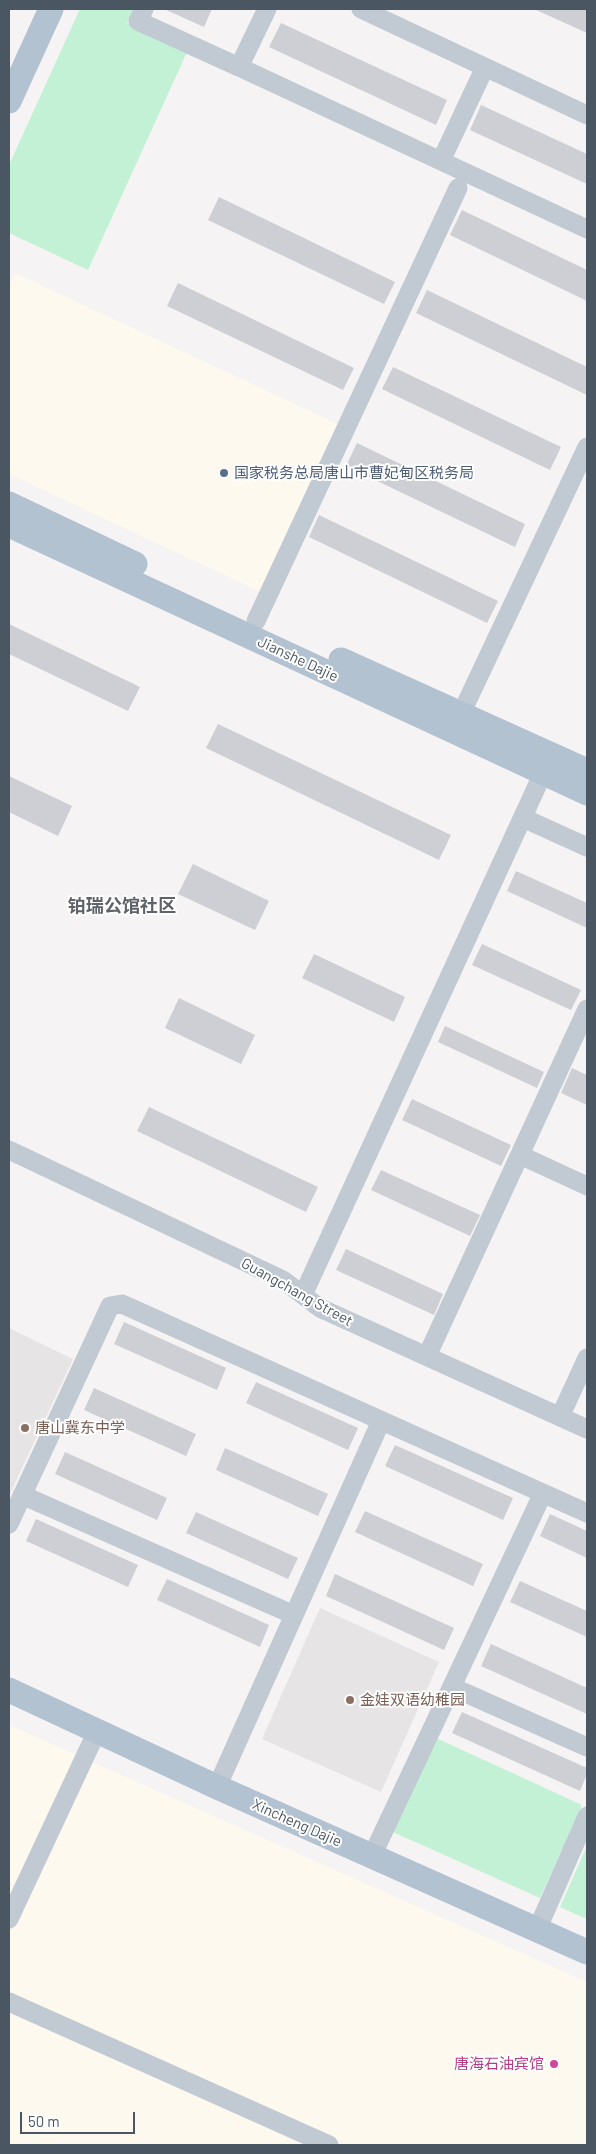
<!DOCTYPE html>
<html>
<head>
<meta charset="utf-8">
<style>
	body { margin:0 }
	#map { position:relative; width:596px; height:2154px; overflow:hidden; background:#f5f3f3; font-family:Barlow,sans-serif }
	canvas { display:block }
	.frame { position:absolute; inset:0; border:10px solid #4a5661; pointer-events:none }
	.scale { position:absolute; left:20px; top:2112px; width:115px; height:22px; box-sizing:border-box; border:2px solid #4a5661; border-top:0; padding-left:6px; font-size:15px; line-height:18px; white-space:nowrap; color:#4a5661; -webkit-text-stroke:4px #fff; paint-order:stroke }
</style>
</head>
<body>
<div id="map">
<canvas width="596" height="2154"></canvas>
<div class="frame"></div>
<div class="scale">50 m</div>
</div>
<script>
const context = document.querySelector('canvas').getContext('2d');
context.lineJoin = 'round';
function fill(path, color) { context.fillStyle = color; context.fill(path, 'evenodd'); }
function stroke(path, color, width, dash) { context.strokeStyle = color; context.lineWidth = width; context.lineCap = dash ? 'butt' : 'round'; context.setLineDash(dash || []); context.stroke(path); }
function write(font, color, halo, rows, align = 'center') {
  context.font = font + ' Barlow,"Noto Sans SC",sans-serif'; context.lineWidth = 4; context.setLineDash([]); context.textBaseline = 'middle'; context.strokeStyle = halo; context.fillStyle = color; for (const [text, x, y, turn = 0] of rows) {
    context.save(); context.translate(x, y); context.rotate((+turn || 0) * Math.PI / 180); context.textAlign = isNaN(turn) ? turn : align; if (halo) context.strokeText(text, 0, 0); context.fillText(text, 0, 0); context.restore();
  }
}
fill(new Path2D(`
	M15 273 342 426 263 593 9 474V285Z
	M9 1725 587 1982V2145H9Z`), '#fdf9ef');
fill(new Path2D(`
	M9 1328 73 1359 9 1496Z
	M320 1608 439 1662 381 1792 262 1739Z`), '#e6e4e5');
fill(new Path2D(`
	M80 9H134L127 23 187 52 88 270 9 233V165Z
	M436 1738 582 1805 540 1898 393 1832Z
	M587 1846V1919L560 1907Z`), '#c3f1d5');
fill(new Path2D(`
	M164 9H212L204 27Z
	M534 9H587V33Z
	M281 23 447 100 436 125 269 47Z
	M481 105 587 154V184L470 130Z
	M219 197 395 282 384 304 208 220Z
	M462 210 587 270V301L450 235Z
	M178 283 354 368 343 390 167 306Z
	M427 290 587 367V395L416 313Z
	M393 367 561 447 550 470 382 389Z
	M357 443 525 524 515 547 346 466Z
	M319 515 498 601 487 623 309 537Z
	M9 624 140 687 128 711 9 654Z
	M218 724 451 835 439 860 206 748Z
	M9 776 72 806 58 836 9 812Z
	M193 864 269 901 255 930 178 894Z
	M516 871 587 903V928L507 891Z
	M482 944 581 990 571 1010 472 965Z
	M314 954 405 997 394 1022 302 978Z
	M179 998 255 1035 241 1064 165 1028Z
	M445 1026 544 1072 537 1088 438 1042Z
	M572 1068 587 1075V1105L561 1093Z
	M412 1099 511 1145 501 1166 402 1120Z
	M149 1107 318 1187 306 1212 137 1131Z
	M381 1170 480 1215 470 1236 371 1190Z
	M346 1249 443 1294 434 1315 336 1270Z
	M124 1322 226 1368 217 1390 114 1344Z
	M256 1382 358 1428 348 1450 246 1403Z
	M94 1388 196 1434 186 1456 84 1410Z
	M395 1445 513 1498 503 1520 385 1466Z
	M225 1448 328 1494 318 1516 216 1470Z
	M65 1452 167 1498 157 1520 55 1474Z
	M365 1511 483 1564 473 1586 355 1532Z
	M196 1512 298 1558 288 1579 186 1533Z
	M550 1514 587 1531V1558L540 1536Z
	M36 1519 138 1565 128 1587 26 1541Z
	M335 1574 454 1628 444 1650 326 1596Z
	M167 1579 269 1625 260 1647 157 1600Z
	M520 1581 587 1611V1637L510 1602Z
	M491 1644 587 1688V1714L481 1666Z
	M462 1712 587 1768V1774L580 1791 452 1733Z`), '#cdcfd5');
stroke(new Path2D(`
	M144 9 138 21 239 67
	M267 9 239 67 587 229
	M361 9 587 115
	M441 161 485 67
	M256 621 458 188
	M461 714 587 447
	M523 818 587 847
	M9 1150 283 1280 320 1308 587 1429
	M520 1155 587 1186
	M303 1295 543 773
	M427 1356 587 1009
	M560 1417 587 1358
	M22 1495 294 1615
	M9 1524 110 1306 122 1304 587 1513
	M452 1687 587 1747
	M217 1787 381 1421
	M372 1856 543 1493
	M9 1919 97 1731
	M537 1930 587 1816
	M9 2002 329 2145`), '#c1cad2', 19);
stroke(new Path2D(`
	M9 101 51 9
	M9 504 135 564
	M9 525 587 793
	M341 660 587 771
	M9 1690 217 1787 587 1952`), '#b3c2d1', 25);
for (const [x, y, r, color] of [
	[224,473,5,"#5c6f8a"],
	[25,1428,5,"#8d6e63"],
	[350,1700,5,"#8d6e63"],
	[554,2064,5,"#d1479c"]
]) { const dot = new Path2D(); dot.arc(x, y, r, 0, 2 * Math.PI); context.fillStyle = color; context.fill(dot); stroke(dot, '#fff', 2); }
write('15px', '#4e5e75', '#fff', [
	["国家税务总局唐山市曹妃甸区税务局",234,473]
], 'left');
write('15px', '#4a5661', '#fff', [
	["Jianshe Dajie",298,659,25],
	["Guangchang Street",297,1292,29],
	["Xincheng Dajie",297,1823,24]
]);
write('15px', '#785e54', '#fff', [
	["唐山冀东中学",35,1428],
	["金娃双语幼稚园",360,1700]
], 'left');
write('15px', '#b23c85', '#fff', [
	["唐海石油宾馆",544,2064]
], 'right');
write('bold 18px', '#5f6368', '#fff', [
	["铂瑞公馆社区",122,906]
]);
</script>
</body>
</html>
